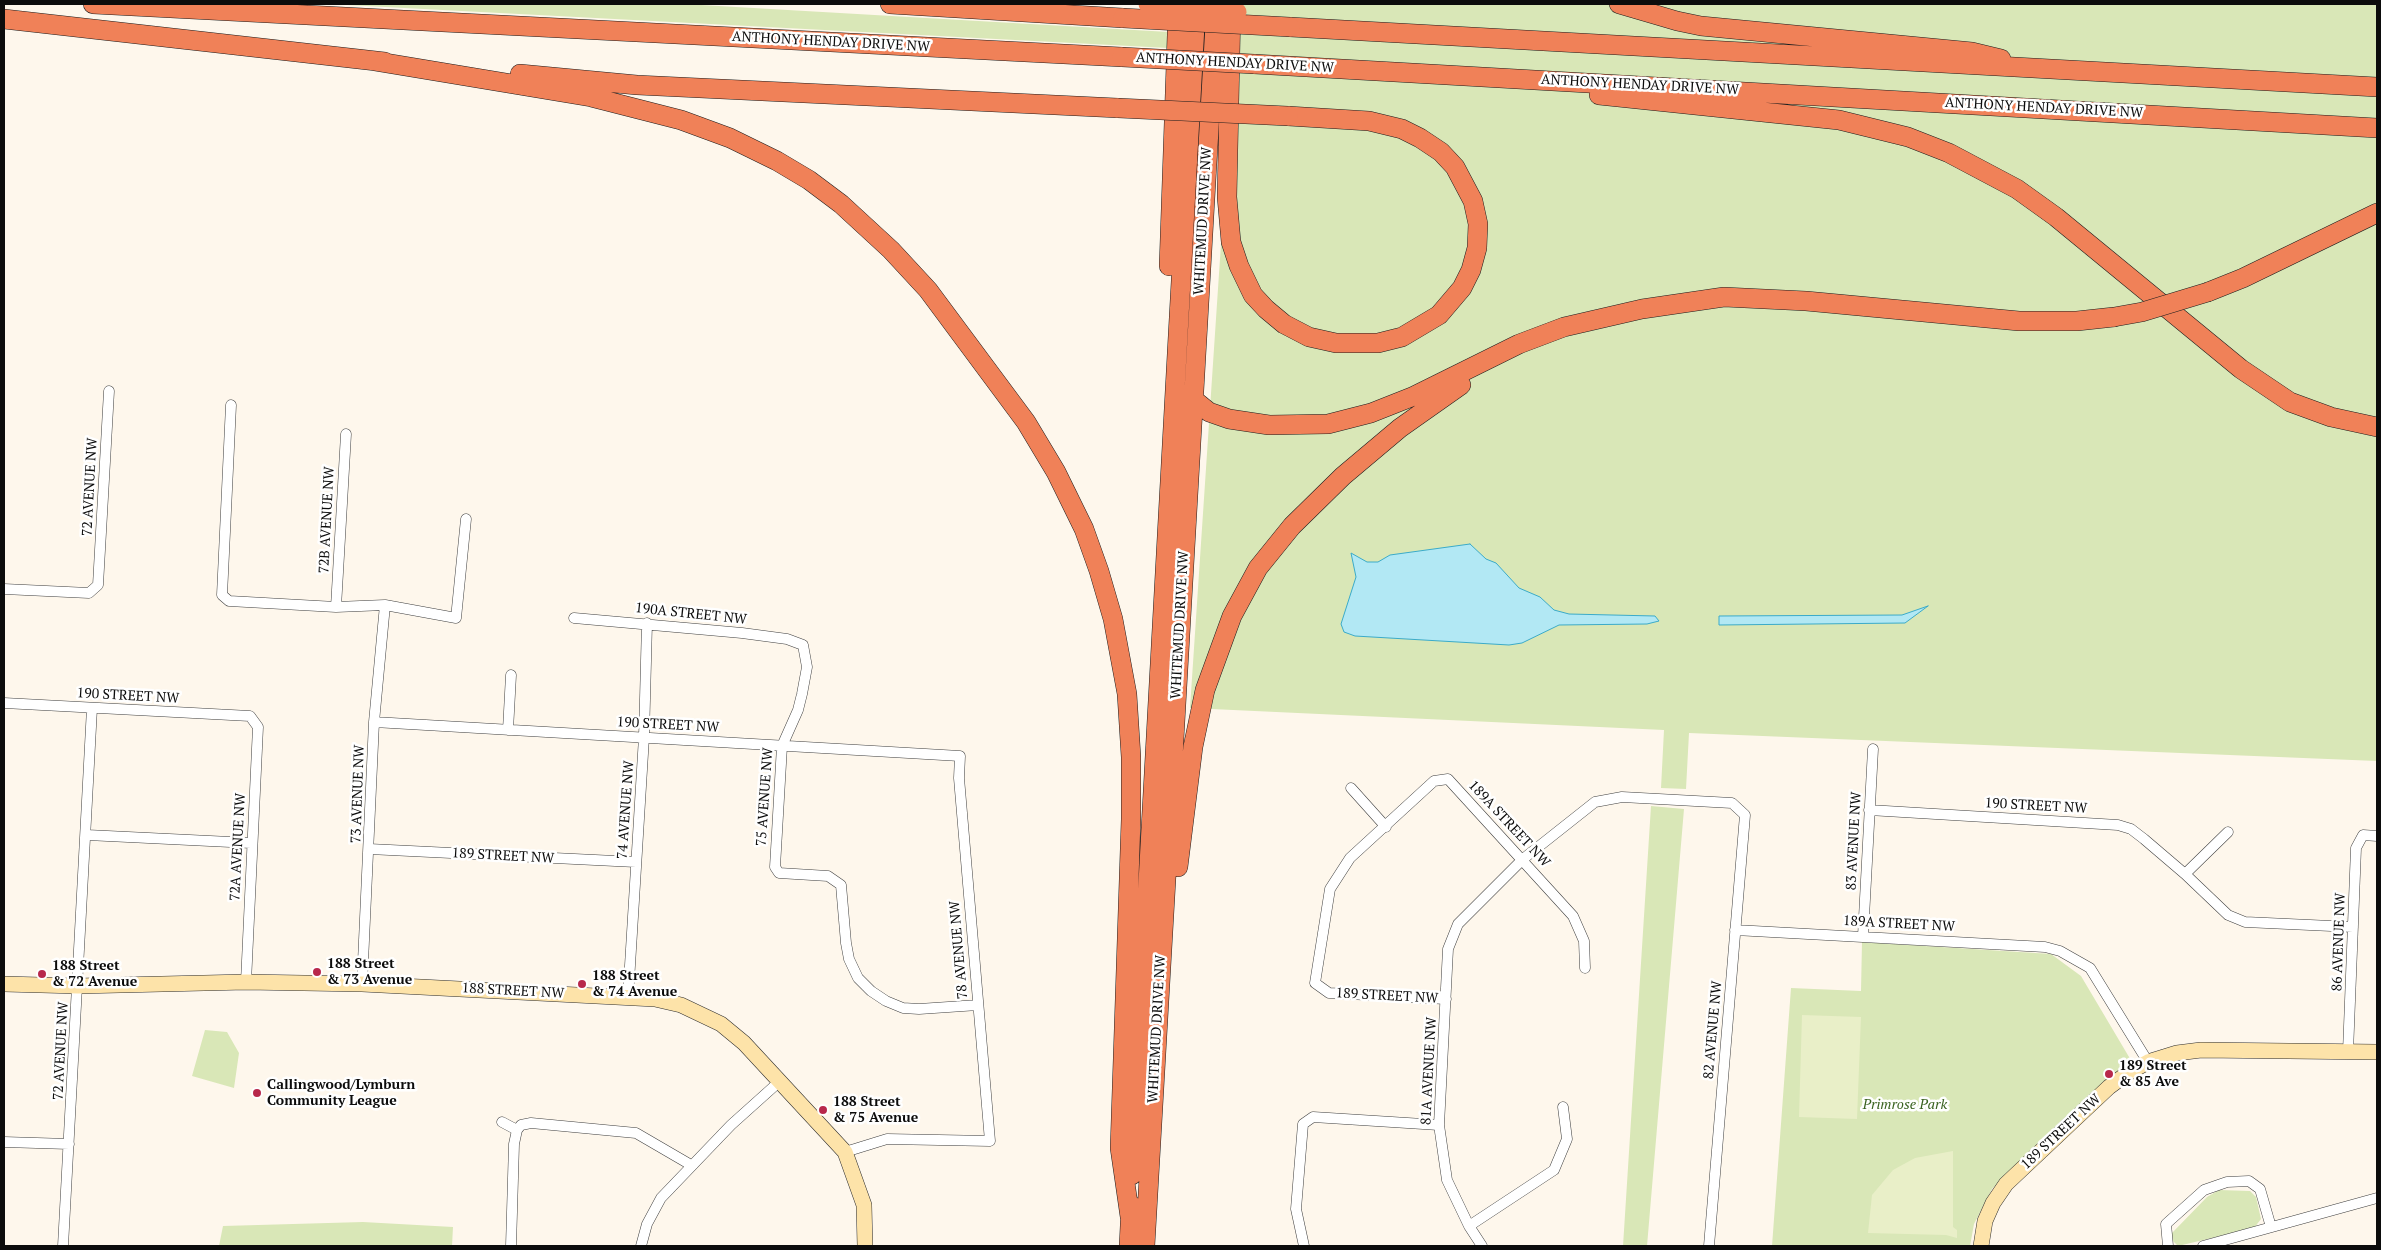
<!DOCTYPE html>
<style>
body{margin:0}
#map{position:relative;width:2381px;height:1250px;overflow:hidden;background:#fef7ec;font-family:"PT Serif",serif}
canvas{display:block}
.frame{position:absolute;inset:0;border:5px solid #0c0c0c;pointer-events:none}
</style>
<div id="map">
<canvas width="2381" height="1250"></canvas>
<div class="frame"></div>
</div>
<script>
const ctx = document.querySelector('canvas').getContext('2d');
ctx.lineJoin = 'round';
function paint(path, color) {
  ctx.fillStyle = color;
  ctx.fill(path, 'evenodd');
}
function toPath(rows) {
  const path = new Path2D();
  for (const r of rows) {
    path.moveTo(r[0], r[1]);
    for (let i = 2; i < r.length; i += 2) path.lineTo(r[i], r[i + 1]);
  }
  return path;
}
function stroke(path, color, width, dash) {
  ctx.strokeStyle = color;
  ctx.lineWidth = width;
  ctx.lineCap = dash ? 'butt' : 'round';
  ctx.setLineDash(dash || []);
  ctx.stroke(path);
}
function label(font, color, halo, rows, align = 'center') {
  ctx.font = font + ' "PT Serif",serif';
  ctx.lineWidth = 5;
  ctx.setLineDash([]);
  ctx.textBaseline = 'middle';
  ctx.strokeStyle = halo;
  ctx.fillStyle = color;
  for (const [text, x, y, turn = 0] of rows) {
    ctx.save();
    ctx.translate(x, y);
    ctx.rotate((+turn || 0) * Math.PI / 180);
    ctx.textAlign = isNaN(turn) ? turn : align;
    if (halo) ctx.strokeText(text, 0, 0);
    ctx.fillText(text, 0, 0);
    ctx.restore();
  }
}
paint(toPath([
 [328,4,684,4,1169,32,1168,48],
 [1237,4,2377,4,2377,761,1689,733,1686,789,1661,788,1664,730,1190,708],
 [1651,806,1684,809,1647,1246,1623,1246],
 [1862,942,2051,954,2081,976,2132,1062,2035,1146,1992,1189,1974,1224,1970,1246,1772,1246,1791,988,1861,991],
 [205,1030,227,1032,239,1053,234,1088,192,1076],
 [2219,1190,2250,1191,2256,1197,2261,1219,2254,1228,2178,1246,2171,1239,2172,1233,2207,1197],
 [363,1222,453,1227,452,1246,219,1246,223,1226]
]), '#d9e7b7');
paint(toPath([
 [1802,1015,1861,1017,1857,1119,1799,1117],
 [1953,1151,1953,1227,1957,1230,1957,1238,1946,1235,1868,1233,1872,1195,1893,1170,1915,1158]
]), '#e9efc8');
const water = toPath([
 [1470,544,1486,559,1496,563,1519,588,1540,597,1554,610,1569,614,1655,616,1659,621,1647,624,1559,625,1522,643,1509,645,1355,636,1344,632,1341,624,1356,577,1351,553,1367,562,1378,562,1390,555,1470,544],
 [1928,606,1905,623,1719,625,1719,616,1902,615,1928,606]
]);
paint(water, '#b2e8f4');
stroke(water, '#3babc9', 1);
const street = toPath([
 [231,405,222,595,229,601,336,607,385,605,456,618,466,519],
 [4,589,89,593,98,585,109,391],
 [336,607,346,434],
 [574,618,742,633,787,639,803,645,807,667,802,694,798,710,782,746,775,867,779,873,828,876,841,885,846,943,849,959,858,978,871,991,886,1001,903,1008,919,1009,978,1005],
 [4,703,250,716,258,727,246,982],
 [374,722,960,756,959,778,990,1141,887,1139,845,1152],
 [508,730,511,675],
 [1351,788,1386,827],
 [1869,810,2118,825,2131,829,2144,839,2185,874,2228,915,2245,922,2353,927],
 [87,835,251,843],
 [369,849,636,862],
 [2185,874,2228,832],
 [1735,930,2045,947,2060,951,2090,968,2148,1062],
 [1863,936,1873,749],
 [362,984,374,722,385,605],
 [628,998,644,737,647,623],
 [1446,999,1329,993,1315,983,1330,889,1350,858,1434,781,1448,779,1573,916,1584,941,1585,968],
 [2348,1052,2356,848,2363,835,2377,836],
 [502,1122,517,1130,514,1144,511,1246],
 [517,1130,521,1125,531,1123,636,1133,691,1165],
 [4,1142,69,1144],
 [1469,1226,1554,1170,1567,1139,1563,1107],
 [63,1246,92,708],
 [641,1246,647,1224,661,1198,731,1125,780,1081],
 [1304,1246,1296,1209,1303,1124,1313,1117,1439,1125],
 [1482,1246,1469,1226,1447,1180,1439,1125,1448,949,1458,924,1523,859,1595,802,1622,797,1732,803,1745,815,1709,1246],
 [2168,1246,2166,1224,2204,1190,2227,1182,2249,1181,2260,1189,2271,1227],
 [2203,1246,2377,1198]
]);
const secondary = toPath([
 [4,984,78,986,246,982,362,984,655,999,681,1005,721,1024,744,1043,845,1152,864,1205,865,1246],
 [1981,1246,1985,1221,1993,1203,2006,1184,2109,1087,2128,1073,2148,1062,2177,1053,2201,1050,2377,1052]
]);
const highway = toPath([
 [93,4,1122,57],
 [890,4,1123,18],
 [1619,4,1677,21,1701,26,1972,52,2001,59],
 [1231,9,1227,197,1231,242,1239,266,1253,295,1266,309,1284,324,1309,337,1336,343,1378,343,1402,337,1439,315,1462,288,1471,270,1477,248,1478,224,1473,201,1455,167,1441,152,1420,138,1402,129,1369,121,1288,116],
 [4,19,385,62],
 [1290,27,2377,87],
 [374,61,591,97,681,120,730,138,777,161,809,180,841,204,891,250,928,290,1026,422,1056,472,1084,529,1099,571,1113,619,1127,694,1131,757,1131,819,1120,1148,1130,1217],
 [1254,64,2377,128],
 [520,74,637,85,1118,108],
 [1599,95,1839,120,1908,137,1949,153,2017,189,2056,217,2241,369,2290,402,2331,417,2377,427],
 [1169,266,1178,6],
 [2208,292,2243,278,2377,213],
 [1187,394,1209,412,1229,419,1269,425,1328,424,1371,413,1414,396,1519,344,1564,327,1642,309,1724,297,1806,301,2019,321,2077,321,2114,317],
 [1178,867,1193,747,1205,690,1232,616,1258,568,1292,526,1343,476,1400,428,1461,385],
 [1132,1175,1196,7],
 [1129,1246,1131,1205],
 [1145,1246,1216,7]
]);
stroke(street, '#3f3f3f', 11);
stroke(secondary, '#2e2e2e', 16);
stroke(highway, '#1d1d1d', 20);
stroke(street, '#fff', 10);
stroke(secondary, '#fde3a9', 15);
stroke(highway, '#f08158', 19);
const highwayBridge = toPath([
 [1148,4,1237,12],
 [1123,18,1290,27],
 [1122,57,1254,64],
 [1118,108,1288,116],
 [2114,317,2142,312,2208,292]
]);
stroke(highwayBridge, '#1d1d1d', 20, []);
stroke(highwayBridge, '#f08158', 19);
for (const [x, y, r, color] of [
 [317,972,5,"#b8284b"],
 [42,974,5,"#b8284b"],
 [582,984,5,"#b8284b"],
 [2109,1074,5,"#b8284b"],
 [257,1093,5,"#b8284b"],
 [823,1110,5,"#b8284b"]
]) {
  const dot = new Path2D();
  dot.arc(x, y, r, 0, 2 * Math.PI);
  ctx.fillStyle = color;
  ctx.fill(dot);
  stroke(dot, '#fff', 2);
}
label('14px', '#0c0c0c', '#fff', [
 ["ANTHONY HENDAY DRIVE NW",831,42,3],
 ["ANTHONY HENDAY DRIVE NW",1235,63,3],
 ["ANTHONY HENDAY DRIVE NW",1640,85,3],
 ["ANTHONY HENDAY DRIVE NW",2044,108,3],
 ["WHITEMUD DRIVE NW",1203,221,-87],
 ["72 AVENUE NW",90,487,-87],
 ["72B AVENUE NW",327,520,-87],
 ["190A STREET NW",691,614,6],
 ["WHITEMUD DRIVE NW",1180,625,-87],
 ["190 STREET NW",128,696,3],
 ["190 STREET NW",668,725,3],
 ["73 AVENUE NW",358,794,-88],
 ["75 AVENUE NW",765,797,-86],
 ["190 STREET NW",2036,806,3],
 ["74 AVENUE NW",626,810,-86],
 ["189A STREET NW",1509,824,47],
 ["83 AVENUE NW",1854,841,-87],
 ["72A AVENUE NW",238,847,-87],
 ["189 STREET NW",503,856,3],
 ["189A STREET NW",1899,924,3],
 ["86 AVENUE NW",2339,942,-88],
 ["78 AVENUE NW",959,950,-95],
 ["188 STREET NW",513,991,3],
 ["189 STREET NW",1387,996,3],
 ["WHITEMUD DRIVE NW",1157,1029,-87],
 ["82 AVENUE NW",1713,1030,-85],
 ["72 AVENUE NW",61,1051,-87],
 ["81A AVENUE NW",1429,1071,-87],
 ["189 STREET NW",2061,1132,-43]
]);
label('bold 14px', '#0c0c0c', '#fff', [
 ["188 Street",327,964],
 ["& 73 Avenue",327,980],
 ["188 Street",52,966],
 ["& 72 Avenue",52,982],
 ["188 Street",592,976],
 ["& 74 Avenue",592,992],
 ["189 Street",2119,1066],
 ["& 85 Ave",2119,1082],
 ["Callingwood/Lymburn",267,1085],
 ["Community League",267,1101],
 ["188 Street",833,1102],
 ["& 75 Avenue",833,1118]
], 'left');
label('italic 14px', '#39621f', '#fff', [
 ["Primrose Park",1905,1105]
]);
</script>
